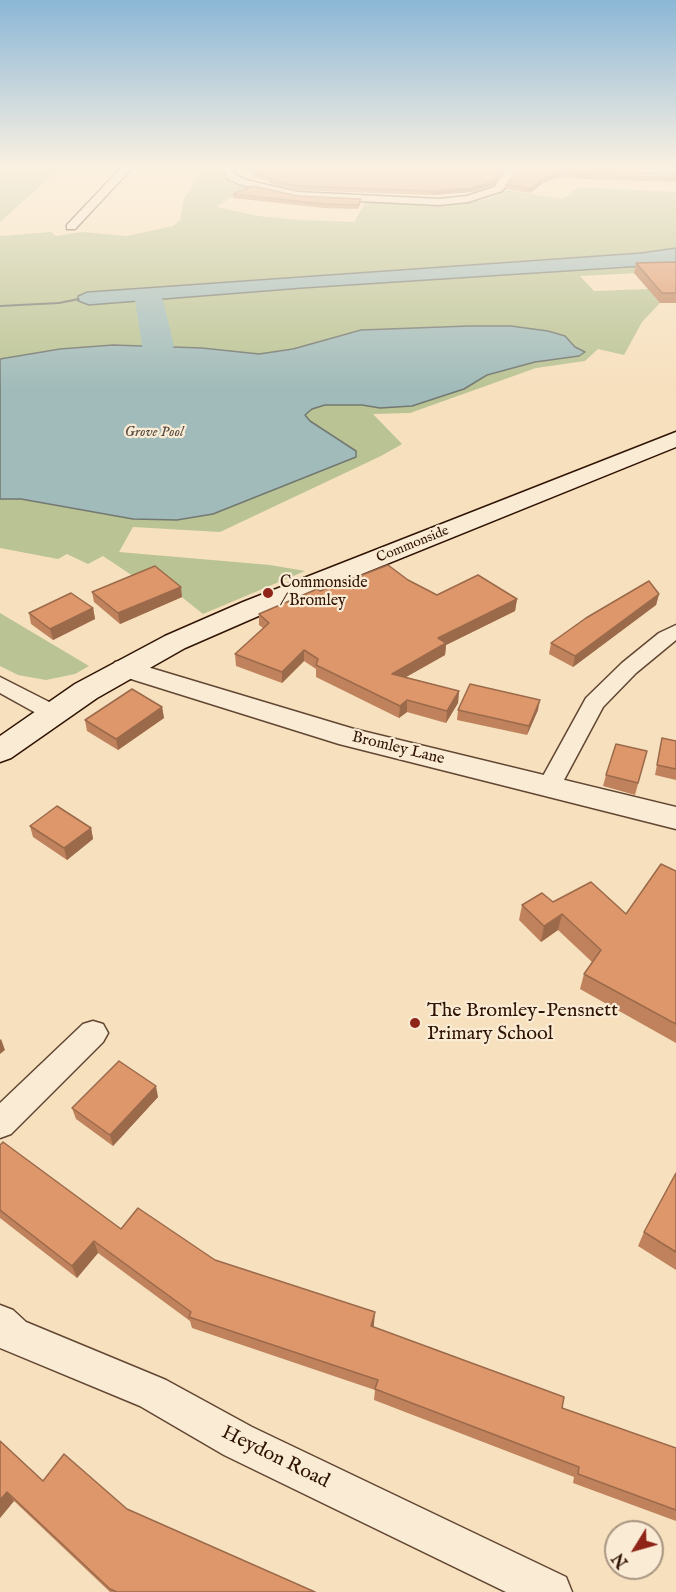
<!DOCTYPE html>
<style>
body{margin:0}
#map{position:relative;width:676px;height:1592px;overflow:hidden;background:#f7e0be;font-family:"IM FELL English",serif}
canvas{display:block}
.north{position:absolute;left:604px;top:1520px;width:60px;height:60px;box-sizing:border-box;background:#faebd5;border:2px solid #a99581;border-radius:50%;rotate:233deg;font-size:16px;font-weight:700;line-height:24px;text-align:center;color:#2f1303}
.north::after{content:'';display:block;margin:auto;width:21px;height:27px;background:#8f2418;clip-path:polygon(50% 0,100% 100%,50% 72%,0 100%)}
</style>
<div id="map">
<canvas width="676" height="1592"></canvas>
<div class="north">N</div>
</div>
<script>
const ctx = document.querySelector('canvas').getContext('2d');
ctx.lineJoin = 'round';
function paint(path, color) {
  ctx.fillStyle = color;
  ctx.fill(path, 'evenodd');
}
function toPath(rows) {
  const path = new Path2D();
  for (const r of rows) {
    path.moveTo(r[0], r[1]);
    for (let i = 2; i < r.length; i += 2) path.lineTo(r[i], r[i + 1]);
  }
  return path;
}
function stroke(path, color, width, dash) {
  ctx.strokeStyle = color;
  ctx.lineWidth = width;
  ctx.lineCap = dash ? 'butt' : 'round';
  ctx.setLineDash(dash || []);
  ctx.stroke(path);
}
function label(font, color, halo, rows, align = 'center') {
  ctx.font = font + ' "IM FELL English",serif';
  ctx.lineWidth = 4.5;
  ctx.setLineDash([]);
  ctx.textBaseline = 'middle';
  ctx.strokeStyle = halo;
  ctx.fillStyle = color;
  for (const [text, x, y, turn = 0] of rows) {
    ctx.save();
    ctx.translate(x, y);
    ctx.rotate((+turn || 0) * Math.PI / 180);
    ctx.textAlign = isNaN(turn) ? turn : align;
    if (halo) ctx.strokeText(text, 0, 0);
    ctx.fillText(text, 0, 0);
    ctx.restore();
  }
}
paint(toPath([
 [0,167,62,167,0,222],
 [204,167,220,167,223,175,229,181,252,189,236,194,217,207,258,216,300,220,354,222,366,201,432,206,457,205,490,198,507,190,563,199,579,187,676,192,676,271,580,276,594,291,648,289,660,303,642,322,624,355,598,349,585,361,536,368,410,413,373,414,402,444,381,456,220,532,133,527,119,552,270,565,305,571,203,614,148,570,133,576,103,556,88,564,67,554,58,559,0,548,0,236,51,232,56,236,82,232,127,236,173,226,180,220,184,199],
 [0,613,89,666,75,674,46,680,18,675,0,666]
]), '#b9c394');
const water = toPath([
 [676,248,676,264,304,288,89,305,78,301,78,296,87,292,641,253,676,248],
 [469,326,511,326,548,331,565,336,575,347,585,352,579,356,535,362,487,375,464,389,412,406,380,408,362,405,325,405,312,409,305,415,310,421,356,451,356,457,213,514,177,520,133,519,21,499,0,499,0,359,60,349,113,345,202,348,259,354,293,349,361,330,469,326]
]);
paint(water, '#a0bbba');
stroke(water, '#737871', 1.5);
paint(toPath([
 [78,298,80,299,80,300,59,304,0,307,0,305,59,302,78,298]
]), '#737871');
paint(toPath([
 [149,291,159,294,163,300,174,346,169,353,158,355,147,353,142,346,135,300,139,294,149,291]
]), '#a0bbba');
const minor = toPath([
 [122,167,133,167,75,229,67,229,67,225,122,167],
 [223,167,233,167,236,175,246,180,298,192,439,199,467,196,494,187,508,167,676,170,676,176,518,170,502,191,468,202,439,205,298,198,239,184,228,179,223,167],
 [676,625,676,640,636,673,603,707,557,793,549,795,541,793,537,787,586,698,622,663,659,633,676,625],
 [0,677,61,708,64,713,61,718,53,720,45,718,0,693,0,677],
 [93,1021,103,1024,108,1033,103,1042,11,1134,0,1138,0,1103,83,1024,93,1021],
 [0,1305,13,1310,26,1322,166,1380,252,1427,566,1577,572,1592,506,1592,224,1455,140,1406,0,1348,0,1305]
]);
const tertiary = toPath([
 [124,660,354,729,676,807,676,829,339,744,115,674,111,668,115,662,124,660]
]);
const secondary = toPath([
 [676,432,676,447,263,614,185,648,97,698,11,758,0,762,0,736,75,684,165,636,243,602,676,432]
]);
stroke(minor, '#614632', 3);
stroke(tertiary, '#614632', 3);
stroke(secondary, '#2f1303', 3);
paint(minor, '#faebd5');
paint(tertiary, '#faebd5');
paint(secondary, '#faebd5');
paint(toPath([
 [250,167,506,167,493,185,471,192,432,195,298,190,269,183,269,181,254,177],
 [519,168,676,174,676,182,557,178,544,182,530,193,506,189,506,185],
 [233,194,361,199,361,203,358,209,324,208,233,198],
 [676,262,676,303,660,303,634,273,636,263],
 [408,580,437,595,517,599,515,611,446,645,445,655,406,677,459,691,458,703,446,723,407,712,399,718,316,677,316,669,304,661,282,683,236,666,235,654,263,628,259,625,259,614,320,591],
 [92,592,182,597,120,624,94,602],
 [659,594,656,605,573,667,549,654,551,643],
 [93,608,95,619,53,640,31,624,29,613],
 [162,707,164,718,118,750,87,731,85,720],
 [458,710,538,710,527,735,457,720],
 [662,738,676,741,676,780,655,775],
 [647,751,635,795,603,786,606,775],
 [30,826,91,828,93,839,67,860,33,837],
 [676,871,676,1043,580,989,584,974,592,962,558,930,541,942,519,920,522,905,553,902,626,914],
 [158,1097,113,1146,76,1119,72,1108],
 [0,1145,121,1229,215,1260,374,1324,374,1327,562,1408,676,1448,676,1521,573,1483,574,1477,374,1400,375,1390,192,1328,190,1321,98,1253,77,1278,0,1218],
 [676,1173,676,1270,638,1246,644,1232],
 [0,1441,43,1481,127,1509,315,1592,110,1592,14,1501,0,1518]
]), '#bf825c');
paint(toPath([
 [504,167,506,167,493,185,471,192,432,195,432,191],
 [558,174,557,178,544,182,530,193,531,189,544,178],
 [181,587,182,597,120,624,118,613],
 [659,594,656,605,573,667,575,656],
 [517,599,515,611,446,645,445,655,392,685,392,674,438,638],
 [93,608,95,619,53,640,50,629],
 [304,650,304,661,282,683,282,672],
 [459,691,458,703,446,723,447,711],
 [407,700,407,712,399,718,400,706],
 [540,700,538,710,527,735,529,726],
 [162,707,164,718,118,750,116,739],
 [91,828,93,839,67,860,64,848],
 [562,914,558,930,541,942,544,926],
 [1,1039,5,1050,0,1054,0,1040],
 [156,1086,158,1097,113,1146,110,1135],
 [94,1241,98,1253,77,1278,72,1266],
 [375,1312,374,1324,371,1338,371,1326],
 [7,1492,14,1501,0,1518,0,1500]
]), '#9b6a4b');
const building = toPath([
 [251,167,504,167,493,181,472,188,432,191,298,186,269,179,272,178,253,173,251,167],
 [519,168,676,174,676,178,558,174,544,178,531,189,506,185,519,168],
 [253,186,298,196,361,199,358,205,324,204,233,194,253,186],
 [676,262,676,293,662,293,636,263,676,262],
 [388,565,408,580,437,595,478,575,517,599,438,638,446,643,392,674,459,691,447,711,407,700,400,706,316,665,318,659,304,650,282,672,235,654,269,623,259,614,317,589,320,591,388,565],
 [155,566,181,587,118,613,92,592,155,566],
 [649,581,659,594,575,656,551,643,586,618,649,581],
 [71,593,93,608,50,629,29,613,71,593],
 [470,684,540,700,529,726,458,710,470,684],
 [132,689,162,707,116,739,85,720,132,689],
 [662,738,676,741,676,769,657,765,662,738],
 [616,744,647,751,638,783,606,775,616,744],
 [57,806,91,828,64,848,30,826,57,806],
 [661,864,676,871,676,1024,584,974,601,950,562,914,544,926,522,905,542,893,553,902,591,882,626,914,661,864],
 [119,1061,156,1086,110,1135,72,1108,119,1061],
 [3,1142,121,1229,138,1208,215,1260,375,1312,371,1326,564,1397,562,1408,676,1448,676,1510,578,1474,579,1467,375,1389,378,1380,189,1317,191,1312,94,1241,72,1266,0,1210,0,1145,3,1142],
 [676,1173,676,1252,644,1232,676,1173],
 [0,1441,43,1481,64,1454,127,1509,315,1592,117,1592,110,1589,7,1492,0,1500,0,1441]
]);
paint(building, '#de976b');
stroke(building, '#9b6a4b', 1.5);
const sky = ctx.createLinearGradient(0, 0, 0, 390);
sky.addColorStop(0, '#8bb7d6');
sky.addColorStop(0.43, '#fbf1e2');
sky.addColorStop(1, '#fbf1e200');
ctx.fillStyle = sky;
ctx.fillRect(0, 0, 676, 390);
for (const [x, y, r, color] of [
 [268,593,6,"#8f2418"],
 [415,1023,6,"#8f2418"]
]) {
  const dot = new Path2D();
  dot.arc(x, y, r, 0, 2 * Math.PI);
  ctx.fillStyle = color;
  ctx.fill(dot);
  stroke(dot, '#faebd5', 2);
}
label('14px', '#2f1303', '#faebd5', [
 ["Commonside",413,545,-22]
]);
label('italic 15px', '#574e43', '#faebd5', [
 ["Grove Pool",154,433]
]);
label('16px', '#2f1303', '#faebd5', [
 ["Commonside",280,584],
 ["/ Bromley",280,602]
], 'left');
label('16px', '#2f1303', '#faebd5', [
 ["Bromley Lane",398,749,14]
]);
label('20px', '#2f1303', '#faebd5', [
 ["The Bromley-Pensnett",427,1012],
 ["Primary School",427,1035]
], 'left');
label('20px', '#2f1303', '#faebd5', [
 ["Heydon Road",275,1458,26]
]);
</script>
